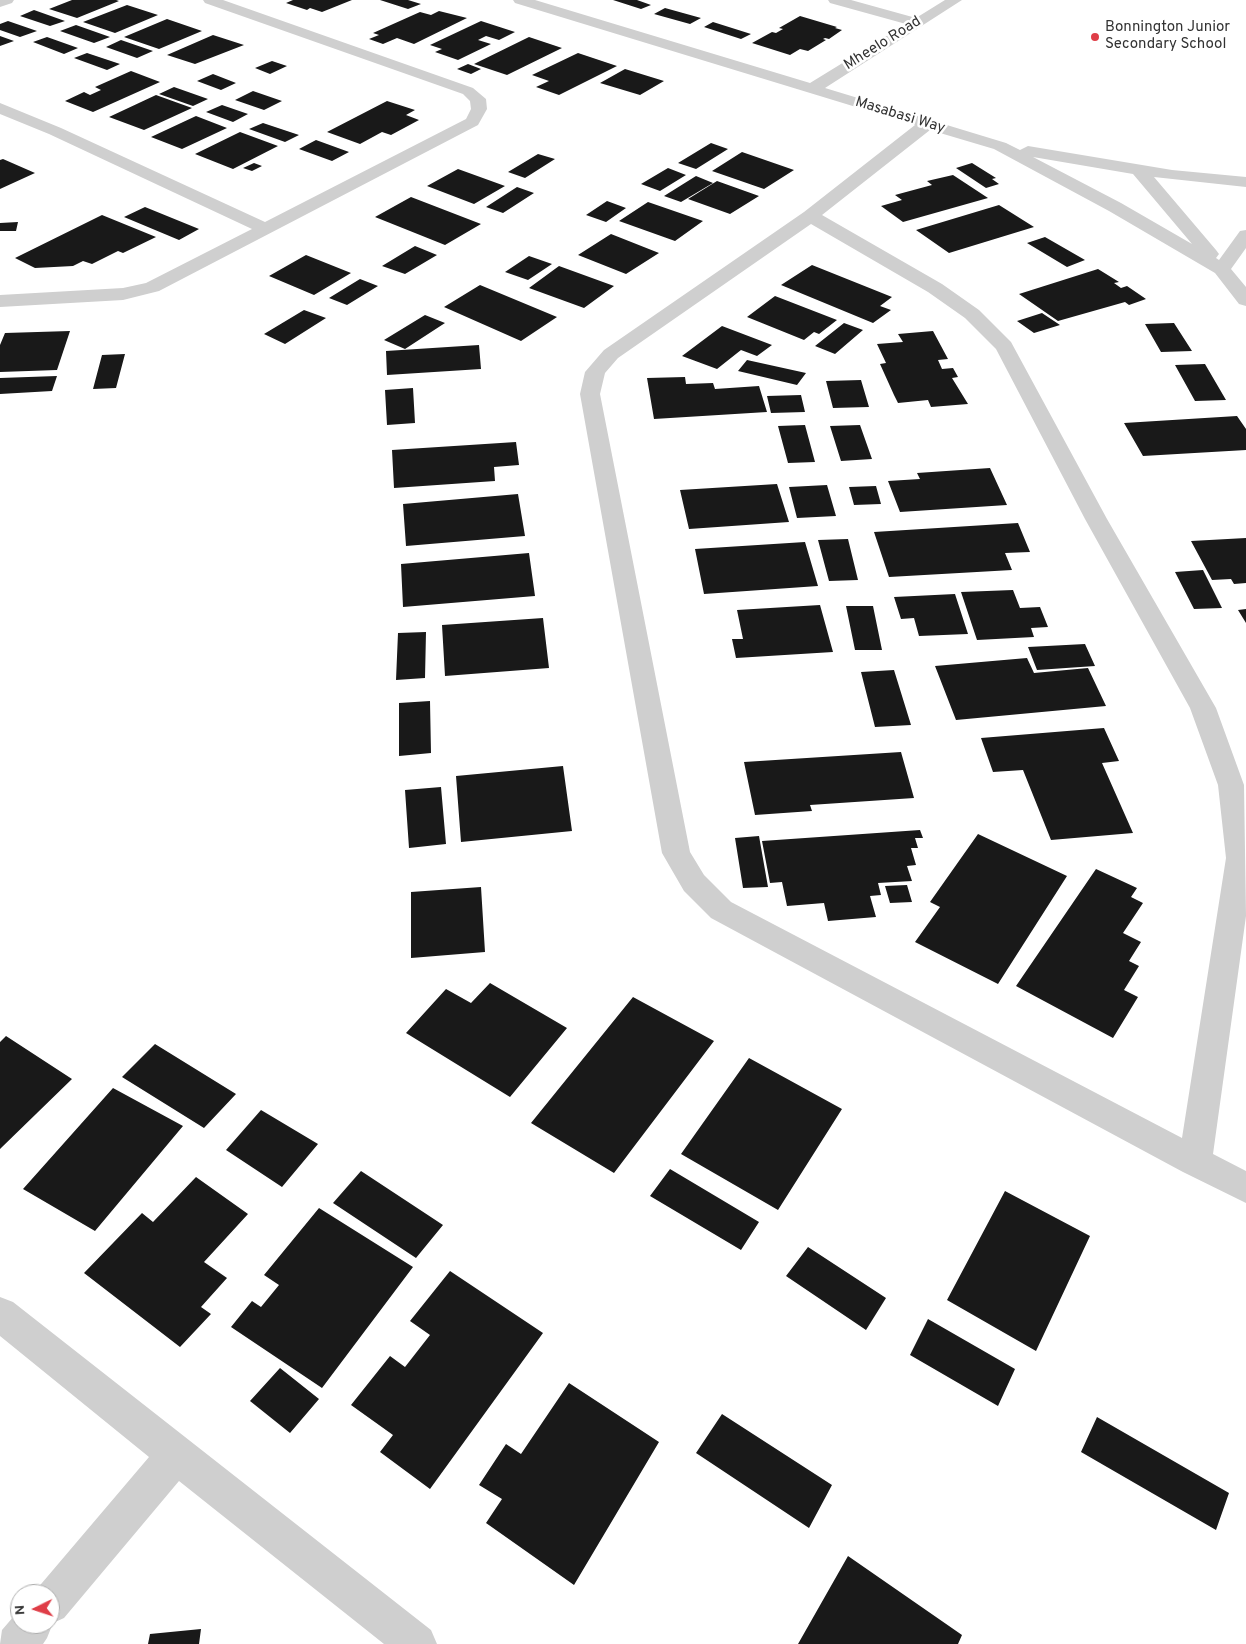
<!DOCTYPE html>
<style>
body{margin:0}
#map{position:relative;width:1246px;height:1644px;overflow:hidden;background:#fff;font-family:Overpass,sans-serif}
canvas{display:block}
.north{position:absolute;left:10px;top:1584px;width:50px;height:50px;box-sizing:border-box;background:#fff;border:1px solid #adadad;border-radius:50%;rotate:266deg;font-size:14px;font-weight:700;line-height:20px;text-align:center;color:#323232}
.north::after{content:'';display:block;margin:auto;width:18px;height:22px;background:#df3d47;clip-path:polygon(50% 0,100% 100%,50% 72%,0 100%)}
</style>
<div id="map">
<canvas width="1246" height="1644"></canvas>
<div class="north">N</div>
</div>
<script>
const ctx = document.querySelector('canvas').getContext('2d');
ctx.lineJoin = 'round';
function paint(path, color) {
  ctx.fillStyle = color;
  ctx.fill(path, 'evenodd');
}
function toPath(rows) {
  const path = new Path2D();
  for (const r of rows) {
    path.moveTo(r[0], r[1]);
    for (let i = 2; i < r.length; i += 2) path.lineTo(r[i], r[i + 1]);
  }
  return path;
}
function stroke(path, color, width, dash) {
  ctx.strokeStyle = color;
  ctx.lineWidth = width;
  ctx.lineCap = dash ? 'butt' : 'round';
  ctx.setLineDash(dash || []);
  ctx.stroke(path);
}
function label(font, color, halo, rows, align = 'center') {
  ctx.font = font + ' Overpass,sans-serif';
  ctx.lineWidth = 5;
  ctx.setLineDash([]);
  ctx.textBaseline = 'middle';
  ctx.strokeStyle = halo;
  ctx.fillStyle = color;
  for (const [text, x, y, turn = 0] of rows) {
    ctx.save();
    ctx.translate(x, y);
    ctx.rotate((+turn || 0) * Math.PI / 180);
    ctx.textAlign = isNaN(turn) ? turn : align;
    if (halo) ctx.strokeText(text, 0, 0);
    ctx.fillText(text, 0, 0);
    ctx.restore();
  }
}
paint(toPath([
 [72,0,116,0,119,1,77,18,49,9],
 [293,0,352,0,322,12,310,8,307,10,286,3],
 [380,0,408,0,421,4,408,9],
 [613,0,637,0,651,5,641,9],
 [127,5,158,15,115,33,83,22],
 [665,8,701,18,690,24,654,14],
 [34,10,65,21,50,26,20,16],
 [439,11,467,18,414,44,397,38,383,44,369,39,379,35,373,33,420,12,431,15],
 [800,16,837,27,835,28,842,30,829,39,825,38,823,39,826,40,808,51,800,49,790,55,752,43,772,32,776,33,783,29,779,28],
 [167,19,202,31,159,49,124,37],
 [8,21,37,31,20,37,0,30,0,24],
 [481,21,515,32,499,40,486,36,478,40,491,44,458,60,435,52,442,49,430,45],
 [713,22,751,34,741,39,704,27],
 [76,25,110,37,94,43,60,31],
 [213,35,244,45,195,64,167,55],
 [0,36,14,41,0,46],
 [47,37,78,48,64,54,33,42],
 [529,37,562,48,507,75,474,64],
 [121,40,153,51,137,58,106,47],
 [87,53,120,64,107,70,74,58],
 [578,53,617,66,559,95,536,87,549,81,532,75],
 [272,61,287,66,270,74,255,68],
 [468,64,481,69,471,74,457,69],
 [625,69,664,81,640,95,600,83],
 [131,71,160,82,93,112,65,101,84,92,90,95,101,90,95,87],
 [213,74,236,83,221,90,197,81],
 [174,87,208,99,193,106,159,94],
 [253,91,282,101,264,110,235,100],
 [156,95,192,108,144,130,109,117],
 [387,101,415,110,406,115,419,120,391,135,382,132,360,144,327,132],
 [222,105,248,114,233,122,206,112],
 [196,116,227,128,182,149,151,137],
 [263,123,299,135,285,142,249,129],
 [240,132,278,146,233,169,195,154],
 [316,140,349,152,332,161,299,149],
 [711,143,728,149,696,169,678,163],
 [742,152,794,170,764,189,712,171],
 [538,154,555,159,525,178,508,172],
 [3,159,35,173,0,189,0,160],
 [254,163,262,166,252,171,243,168],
 [972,163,996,178,992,179,999,184,986,188,956,168],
 [668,168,686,175,660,191,641,184],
 [458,169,505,186,474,204,427,186],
 [953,175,988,198,903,222,881,206,902,200,895,195,932,185,927,181],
 [696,176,713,183,681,202,664,196],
 [717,181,759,196,730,214,688,199],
 [517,187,534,193,503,213,486,207],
 [411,197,481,224,445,245,375,217],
 [607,201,626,208,606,222,586,215],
 [648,202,703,221,675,241,619,221],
 [999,205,1034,227,949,253,916,230],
 [145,207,199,229,179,240,124,217],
 [102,215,156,237,123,253,118,251,92,264,83,261,73,266,35,268,15,258],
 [18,222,16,231,0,231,0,223],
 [611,234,659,253,626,274,578,255],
 [1045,237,1085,260,1067,267,1027,243],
 [415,246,437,255,405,274,382,266],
 [306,255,351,273,314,295,269,276],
 [529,256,552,264,528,280,505,272],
 [812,265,892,297,880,306,891,310,873,323,781,285],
 [559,266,614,286,584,308,529,288],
 [1098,269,1119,282,1114,283,1121,288,1127,286,1146,299,1129,305,1125,302,1058,321,1019,294],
 [360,279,378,286,347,305,329,298],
 [480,285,557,317,521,341,444,307],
 [775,296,837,320,819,334,814,332,804,340,747,317],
 [304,310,326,318,285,344,264,334],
 [1042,313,1060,325,1034,333,1017,321],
 [425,315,445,323,405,349,384,340],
 [844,323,863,330,835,354,815,346],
 [1174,323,1192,351,1161,352,1145,324],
 [722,326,772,345,757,356,741,350,717,369,682,356],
 [70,331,57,370,0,372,0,345,5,333],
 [933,331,948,359,938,360,942,369,953,368,958,377,952,378,968,404,931,407,928,400,898,403,894,395,880,364,886,363,877,344,903,342,898,334],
 [479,345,481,369,387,375,386,351],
 [125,354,116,388,93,389,102,355],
 [747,360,806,373,797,385,738,371],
 [1205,364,1226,400,1195,401,1175,365],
 [57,376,52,391,0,394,0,378],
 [685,377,686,384,713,383,715,389,759,386,767,412,654,419,647,378],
 [861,380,869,407,833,408,826,381],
 [413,388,415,423,387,425,385,390],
 [801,395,805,412,771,413,767,396],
 [1237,416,1246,429,1246,450,1143,456,1124,423],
 [805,425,815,462,788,463,778,426],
 [860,425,872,459,841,461,830,426],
 [516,442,519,465,494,467,495,481,394,488,392,450],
 [990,468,1007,505,900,512,888,481,920,479,917,473],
 [777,484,789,522,689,529,680,490],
 [827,485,836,516,797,518,789,487],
 [876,486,881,504,854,505,849,487],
 [518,494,525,536,406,546,403,504],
 [1018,523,1030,552,1005,553,1012,570,889,577,874,532],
 [1246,538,1246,583,1234,584,1231,579,1212,580,1191,541],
 [848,539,858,580,829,581,818,540],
 [805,542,818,586,704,594,695,549],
 [529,553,535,596,403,607,401,564],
 [1203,570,1222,608,1194,609,1175,572],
 [1013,590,1020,608,1040,607,1048,627,1031,628,1034,637,977,640,961,592],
 [955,594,968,634,919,636,914,618,901,619,894,597],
 [820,605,833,652,736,658,732,639,743,639,737,610],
 [846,606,873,606,882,650,855,650],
 [1246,609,1246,623,1238,610],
 [543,618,549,668,445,676,442,625],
 [426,632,425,678,396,680,398,633],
 [1085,644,1095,666,1037,670,1028,647],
 [1027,658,1034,673,1088,668,1106,706,956,720,935,666],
 [894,670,911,725,875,727,861,672],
 [430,701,431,753,399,756,399,703],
 [1104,728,1119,761,1102,763,1133,833,1051,840,1023,770,993,772,981,738],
 [901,752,914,798,810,805,812,811,755,815,744,762],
 [563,766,572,831,461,842,456,776],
 [441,787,446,844,409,848,405,790],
 [920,830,923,838,915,838,918,848,911,848,916,865,907,866,912,881,878,883,881,895,870,896,876,917,828,921,824,903,787,906,782,882,770,883,762,841],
 [978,834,1067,876,998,984,915,942,940,907,930,902],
 [759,836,768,887,743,888,735,838],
 [1096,869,1137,888,1131,897,1143,903,1123,933,1141,942,1129,961,1139,966,1124,990,1138,997,1113,1038,1016,986],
 [907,885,912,902,890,903,885,886],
 [481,887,485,952,411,958,411,892],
 [490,983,567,1028,510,1097,406,1033,446,989,471,1003],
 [633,997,714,1041,614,1173,531,1123],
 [6,1036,72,1079,0,1149,0,1042],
 [155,1044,236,1094,204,1128,122,1077],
 [749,1058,842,1109,778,1210,681,1154],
 [113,1088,183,1126,95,1231,23,1189],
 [261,1110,318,1144,282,1187,226,1150],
 [670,1169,759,1222,741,1250,650,1196],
 [361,1171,443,1225,416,1258,333,1203],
 [196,1177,248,1214,204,1262,227,1278,201,1307,211,1314,180,1347,84,1273,142,1213,153,1222],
 [1005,1191,1090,1236,1036,1351,947,1300],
 [319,1208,413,1267,322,1388,231,1327,252,1301,261,1307,279,1285,264,1275],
 [808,1247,886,1298,866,1330,786,1276],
 [450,1271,543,1333,430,1489,380,1452,393,1435,351,1405,390,1356,405,1367,430,1335,410,1321],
 [928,1319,1015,1369,998,1406,910,1355],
 [280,1368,319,1399,290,1433,250,1401],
 [569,1383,659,1442,574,1585,486,1523,502,1499,479,1485,506,1444,521,1454],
 [722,1414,832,1485,809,1528,696,1453],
 [1097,1417,1229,1493,1216,1530,1081,1452],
 [848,1556,962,1635,958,1644,798,1644],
 [201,1629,199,1644,148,1644,150,1634]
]), '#191919');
paint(toPath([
 [0,0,14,0,12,3,0,7,0,0],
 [203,0,223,0,473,88,486,99,487,109,478,125,159,291,123,300,0,307,0,295,123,288,146,283,252,229,49,134,0,114,0,103,61,128,265,222,466,119,471,109,470,101,463,94,205,3,203,0],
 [513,0,535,0,810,83,906,24,830,3,828,0,851,0,916,18,945,0,962,0,825,88,1006,143,1020,150,1028,146,1172,170,1246,177,1246,187,1154,177,1216,250,1219,254,1216,258,1219,260,1240,231,1246,230,1246,248,1231,269,1246,287,1246,306,1239,304,1215,273,1109,211,994,149,930,130,822,215,942,284,979,310,1011,342,1107,519,1216,708,1244,785,1246,916,1213,1154,1246,1171,1246,1203,1183,1172,711,918,684,891,662,853,580,394,585,372,604,350,804,212,915,125,515,3,513,0],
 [1033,157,1133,174,1192,244,1121,203,1033,157],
 [811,224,928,292,965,318,996,349,1085,519,1190,708,1218,785,1226,858,1182,1138,731,902,704,875,690,852,600,394,605,373,618,358,811,224],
 [0,1297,13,1302,431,1630,437,1644,384,1644,179,1481,64,1618,53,1623,47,1638,43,1644,0,1644,2,1630,20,1609,20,1624,50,1624,50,1594,34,1594,36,1590,149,1457,0,1336,0,1297]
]), '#cfcfcf');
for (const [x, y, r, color] of [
 [1095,37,5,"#df3d47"]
]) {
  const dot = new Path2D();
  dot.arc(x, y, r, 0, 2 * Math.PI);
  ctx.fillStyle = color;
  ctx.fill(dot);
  stroke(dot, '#fff', 2);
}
label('15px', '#323232', '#fff', [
 ["Bonnington Junior",1105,28],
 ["Secondary School",1105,45]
], 'left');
label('15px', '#323232', '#fff', [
 ["Mheelo Road",883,44,-32],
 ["Masabasi Way",900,116,17]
]);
</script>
